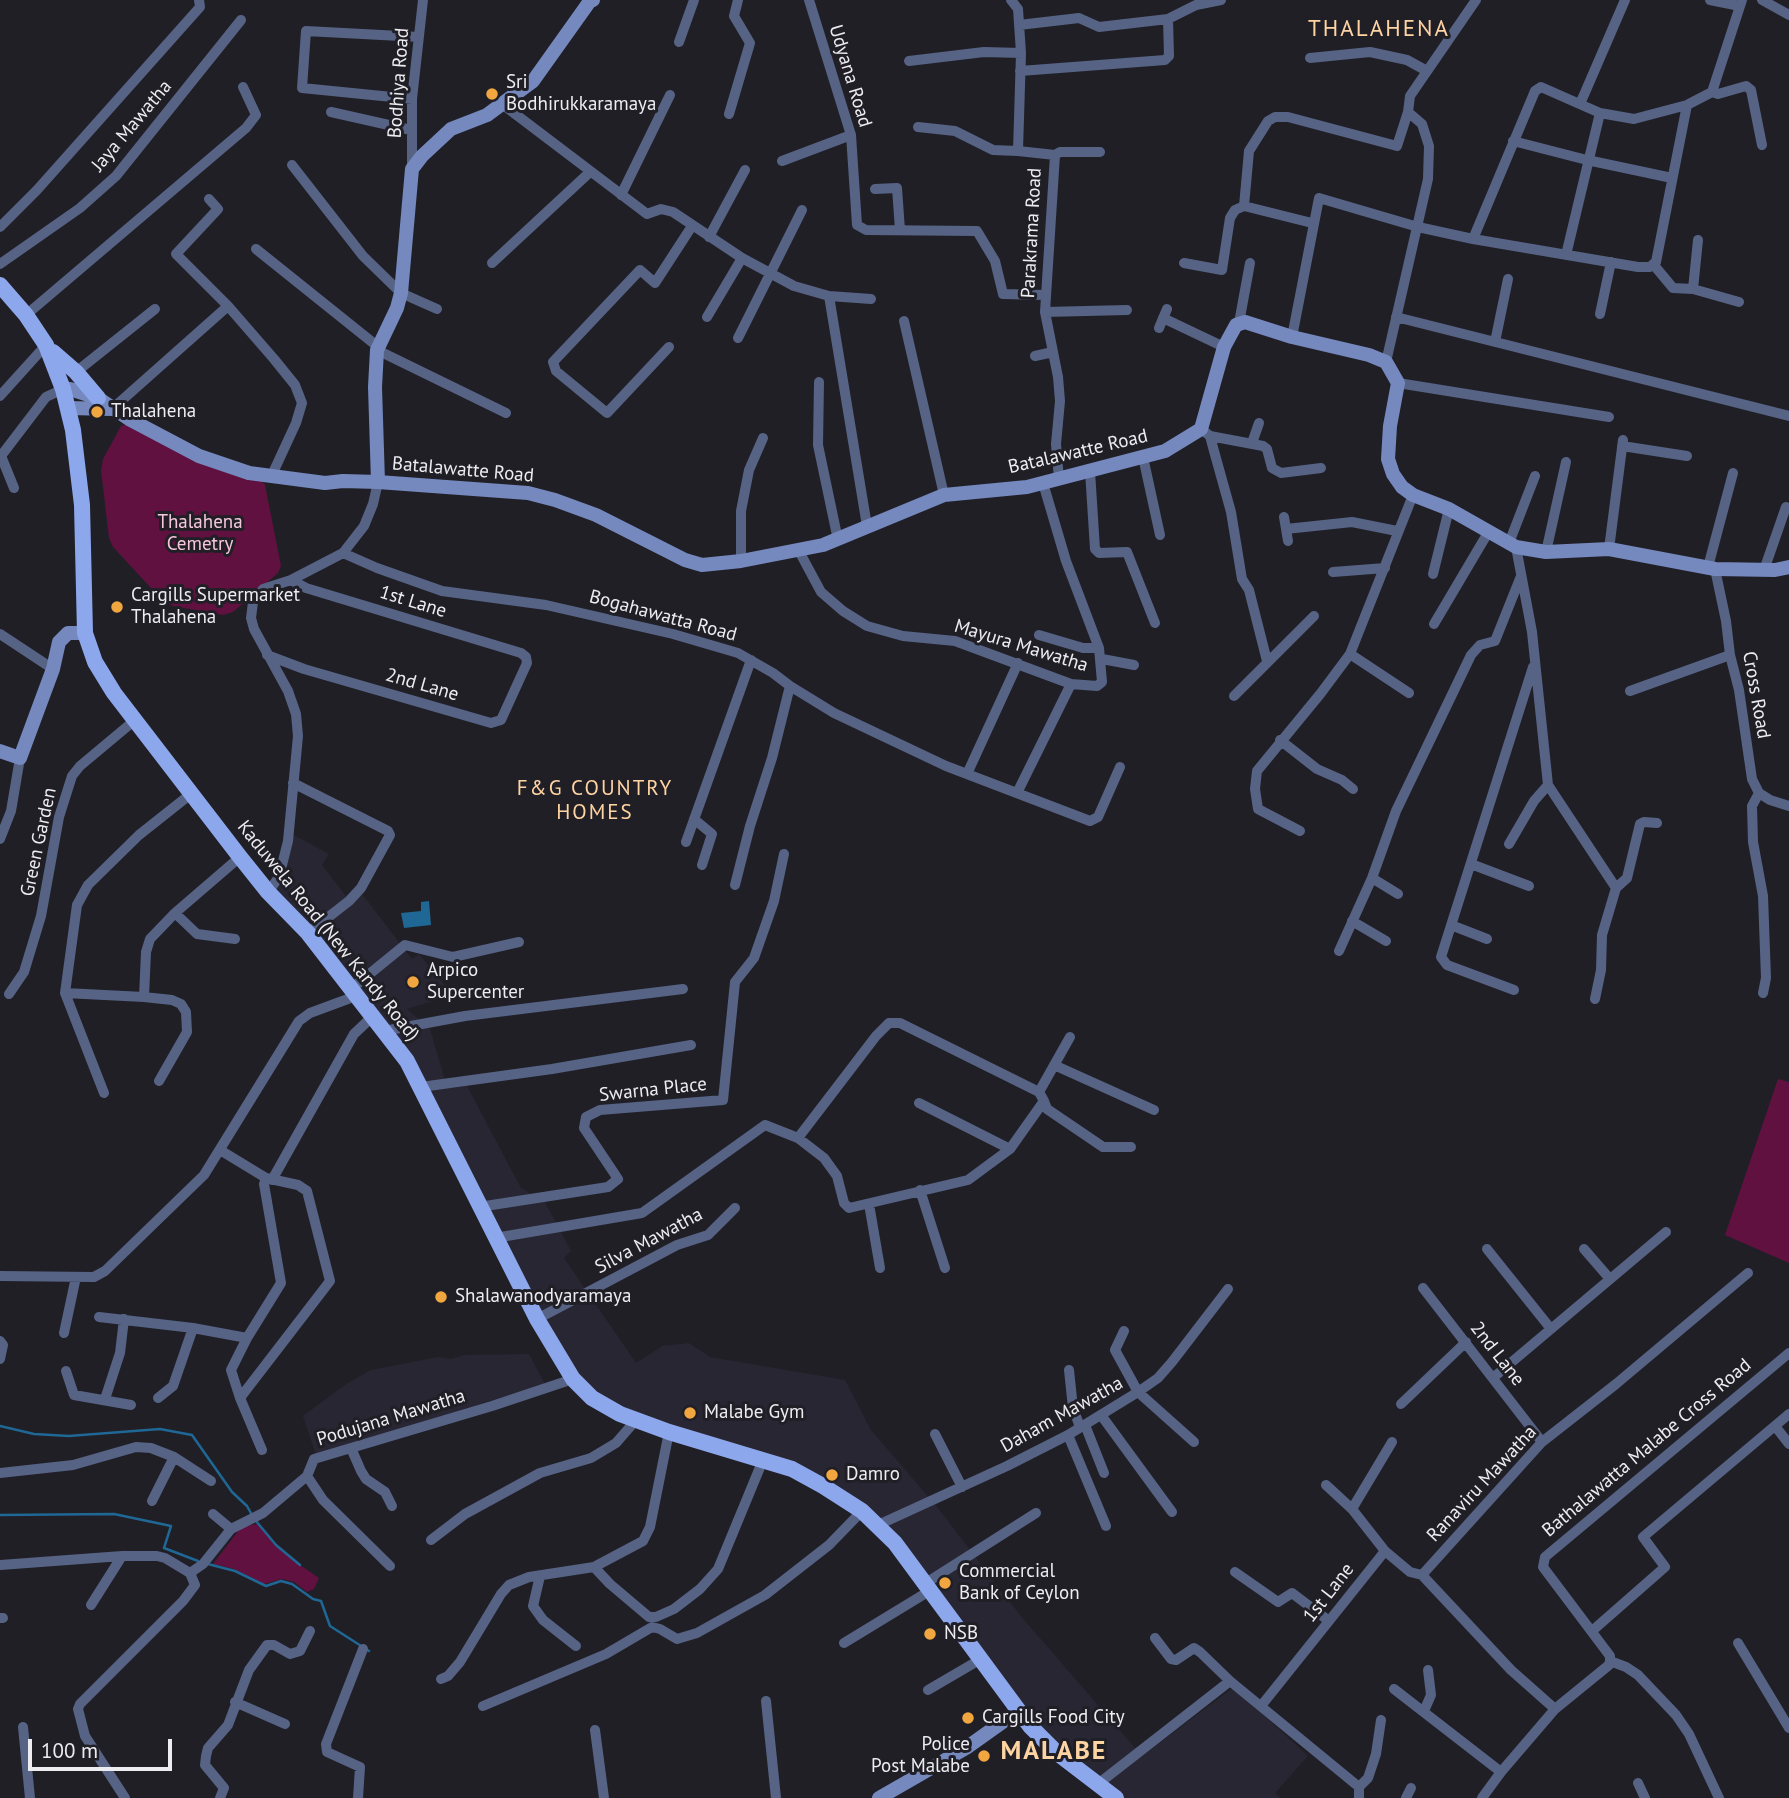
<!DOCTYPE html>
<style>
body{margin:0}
#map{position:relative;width:1789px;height:1798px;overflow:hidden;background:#201f26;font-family:"PT Sans",sans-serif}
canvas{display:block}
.scale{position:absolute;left:28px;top:1739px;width:144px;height:32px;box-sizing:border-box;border:4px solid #edecf1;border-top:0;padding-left:9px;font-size:21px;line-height:24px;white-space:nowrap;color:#edecf1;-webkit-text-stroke:5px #201f26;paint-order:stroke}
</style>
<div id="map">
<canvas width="1789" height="1798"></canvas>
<div class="scale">100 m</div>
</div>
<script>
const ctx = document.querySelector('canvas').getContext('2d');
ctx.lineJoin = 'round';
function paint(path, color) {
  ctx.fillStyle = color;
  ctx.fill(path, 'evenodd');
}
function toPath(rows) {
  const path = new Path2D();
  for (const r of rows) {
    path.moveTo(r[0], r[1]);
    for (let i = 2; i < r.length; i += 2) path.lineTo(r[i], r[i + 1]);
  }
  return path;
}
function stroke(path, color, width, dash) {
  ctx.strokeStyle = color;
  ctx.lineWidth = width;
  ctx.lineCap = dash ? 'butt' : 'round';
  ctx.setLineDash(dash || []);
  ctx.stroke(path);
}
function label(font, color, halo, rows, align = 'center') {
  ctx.font = font + ' "PT Sans",sans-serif';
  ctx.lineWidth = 6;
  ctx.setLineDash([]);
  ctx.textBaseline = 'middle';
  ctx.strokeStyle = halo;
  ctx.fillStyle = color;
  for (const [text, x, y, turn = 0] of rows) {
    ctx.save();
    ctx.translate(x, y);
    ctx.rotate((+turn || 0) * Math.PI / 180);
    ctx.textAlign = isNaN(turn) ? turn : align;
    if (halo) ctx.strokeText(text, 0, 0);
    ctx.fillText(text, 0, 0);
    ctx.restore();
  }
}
paint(toPath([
 [292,834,329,854,322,865,349,900,362,894,412,959,419,954,453,995,407,1009,430,1029,445,1080,452,1088,467,1086,521,1188,545,1202,571,1251,564,1258,636,1363,662,1346,689,1343,710,1357,845,1380,871,1430,938,1508,1020,1615,1142,1756,1234,1687,1308,1756,1275,1793,1281,1798,1125,1798,1060,1749,1033,1723,898,1540,825,1482,670,1428,594,1395,576,1376,541,1317,410,1059,273,891],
 [529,1354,545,1384,316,1455,303,1416,346,1384,371,1370,438,1357,451,1359,464,1355]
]), '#282632');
paint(toPath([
 [131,423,259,478,265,485,281,566,278,573,233,612,223,615,173,606,162,600,113,547,109,538,101,470,103,459,121,426],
 [1778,1079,1789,1082,1789,1263,1725,1235],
 [258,1524,276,1545,300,1565,319,1578,314,1589,307,1592,294,1582,282,1579,264,1584,234,1569,213,1564,242,1526]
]), '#601140');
paint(toPath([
 [429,901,431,925,404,928,401,913,421,911,421,902]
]), '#1f6794');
stroke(toPath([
 [0,1426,34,1434,69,1436,160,1429,192,1435,232,1492,247,1506,252,1515],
 [0,1515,114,1514,171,1526,164,1548,198,1561],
 [256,1521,276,1545,300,1565],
 [208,1564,235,1571,266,1586,281,1581,292,1584,313,1599,321,1601,330,1626,369,1651]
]), '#1f6794', 2.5);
stroke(toPath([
 [809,0,851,135,857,225,866,230,977,231,995,261,1003,294,1045,295],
 [1011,0,1018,9,1021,53,1018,151,1055,155,1045,312,1058,377,1060,401,1056,444,1059,479],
 [1710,0,1740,6],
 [1762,0,1789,15],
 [1019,25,1079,18,1099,27,1168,19,1196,5,1221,0],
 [679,42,694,0],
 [1310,58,1370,52,1407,60,1427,71],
 [909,61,984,52,1021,53],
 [1020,71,1165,60,1169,56,1168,19],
 [1712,92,1718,94,1746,86,1751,90,1762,145],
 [412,99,302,88,306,31,419,37],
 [502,104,647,214,661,209,673,212,742,258,794,286,829,296,871,299],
 [1580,104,1625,0],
 [331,112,411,130],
 [729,114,750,43,734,16,738,0],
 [918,127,955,131,993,150,1018,151],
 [1513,141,1587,160,1672,178],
 [1055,155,1060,152,1100,152],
 [782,161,851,135],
 [292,165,363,256,401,293,437,309],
 [412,169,412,99,423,0],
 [875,189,897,188,900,230],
 [621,195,670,95],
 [209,199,218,209,176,254,228,306,274,359,295,385,302,403,296,423,271,477],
 [1312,223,1244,206,1249,151,1268,121,1275,117,1288,117,1397,146,1408,112,1410,96,1476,0],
 [0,227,37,190,200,7,199,0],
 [709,237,745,170],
 [1473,239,1638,267,1650,267,1656,262,1687,105],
 [256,249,377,346],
 [1566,255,1600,113],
 [492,263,590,172],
 [1184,263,1222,270,1230,218,1235,210,1244,206],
 [0,264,80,208,116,176,241,20],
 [1653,264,1673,288,1693,289,1739,302],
 [1693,289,1698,240],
 [829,296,867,526],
 [1045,312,1127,310],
 [1600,314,1611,262],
 [26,315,246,128,256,115,243,87],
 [707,317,742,258],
 [1396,317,1789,416],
 [1163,318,1224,347],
 [904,321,944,495],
 [1239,323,1250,263],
 [1159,328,1167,309],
 [1292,337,1319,198,1418,227,1473,239,1535,91,1541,87,1600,113,1634,119,1687,105,1712,92,1742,0],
 [738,338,802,210],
 [1495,342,1508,279],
 [669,347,607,413,556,371,553,362,640,270,655,283,692,226],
 [377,350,506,413],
 [1035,356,1053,352],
 [1386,362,1428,179,1429,146,1422,124,1408,112],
 [76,372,155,309],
 [819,382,818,445,838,540],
 [1398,383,1609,417],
 [0,396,46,345],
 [112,409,228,306],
 [1201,429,1210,436,1214,451,1231,512,1242,579,1249,590,1267,661],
 [1210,436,1263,446,1267,449,1272,468,1281,473,1321,468],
 [1252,443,1259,423],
 [1622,446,1687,456],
 [1143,457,1160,535],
 [1090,471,1095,549,1099,553,1127,552,1155,623],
 [14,488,1,456,46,397,63,389],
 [1284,517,1288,541],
 [1286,529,1352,522,1397,531],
 [1509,543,1535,476],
 [1516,547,1532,632,1548,785,1616,888,1627,878,1640,824,1644,822,1657,823],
 [1609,549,1623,440],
 [799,551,821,592,843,611,867,626,903,636,955,641,1071,684,1097,686,1102,682,1099,648,1066,561,1043,483],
 [1546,552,1566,462],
 [343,553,377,568,442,591,546,605,673,634,738,653,773,673,790,686,834,713,946,766,1090,821,1098,817,1120,767],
 [741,561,741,511,749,470,763,438],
 [1708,567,1733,473],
 [1715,569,1726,621,1730,655,1739,690,1752,779,1759,793,1770,800,1789,806],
 [1764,570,1786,507],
 [1333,572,1385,568],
 [1433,574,1449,509],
 [1434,624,1489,531],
 [0,634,53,669],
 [1039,635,1083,648,1099,648],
 [1350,654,1409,693],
 [267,655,304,669,491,723,501,720,527,663,526,657,521,653,306,588,291,580],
 [1102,659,1134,665],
 [1630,691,1730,655],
 [1234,696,1314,616],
 [1280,740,1317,769,1342,780,1353,789],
 [967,774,1018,663],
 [293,783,388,831,390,835,361,888,349,901,308,933],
 [1017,793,1071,684],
 [1759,793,1752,806,1753,842,1763,896,1766,978,1763,993],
 [694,819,712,834,702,865],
 [1300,831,1258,809,1255,789,1257,771,1321,693,1350,654,1413,495],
 [0,839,11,811,20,758],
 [686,842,751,660],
 [1509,844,1534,801,1548,785],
 [1471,864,1529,886],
 [1372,878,1398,894],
 [735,885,750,826,772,758,790,686],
 [268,892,279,877,288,841,298,736,296,714,288,691,254,629,251,618,253,602,263,589,291,580,343,553,364,526,373,504,378,482],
 [175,913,197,934,235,939],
 [1352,921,1386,941],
 [1451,925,1487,939],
 [1339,951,1372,878,1396,811,1471,655,1480,645,1495,641,1521,576],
 [351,989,405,945,453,957,519,942],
 [1514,990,1447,965,1441,957,1533,667],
 [65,993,144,997,146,952,150,939,175,913,240,857],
 [9,994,24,972,41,916,59,817,72,776,80,766,135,720],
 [144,997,172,1000,181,1004,186,1012,187,1032,159,1081],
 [1595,999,1601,970,1602,935,1616,888],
 [384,1031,465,1016,683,989],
 [1054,1065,1154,1110],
 [421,1087,552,1069,691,1045],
 [104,1093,65,993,77,905,88,885,139,835,192,793],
 [1044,1101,1047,1109,1103,1147,1131,1147],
 [919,1103,1010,1149],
 [798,1138,876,1036,889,1023,900,1023,1039,1092],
 [220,1150,266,1178,298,1185,307,1191,330,1281,240,1398],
 [272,1180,354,1034,373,1016],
 [920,1190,945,1268],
 [869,1204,880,1268],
 [479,1207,608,1187,618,1179,584,1128,586,1117,600,1110,723,1100,735,982,754,958,774,901,784,854],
 [495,1238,642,1213,765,1125,798,1138,824,1158,837,1176,844,1203,849,1208,968,1180,1010,1149,1044,1101,1039,1092,1070,1037],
 [1487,1249,1551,1329],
 [1584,1249,1610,1279],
 [0,1276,94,1277,105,1271,204,1175,299,1021,310,1013,356,996],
 [1423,1288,1542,1442],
 [99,1317,193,1328,247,1338],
 [537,1319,677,1245,708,1235,735,1208],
 [1124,1331,1115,1350,1138,1392,1194,1442],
 [64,1333,76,1277],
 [0,1341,3,1345,0,1359],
 [1069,1370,1073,1408,1080,1427],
 [66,1371,74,1395,131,1405],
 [1494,1377,1666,1232],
 [158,1398,173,1386,193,1328],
 [105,1399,120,1353,124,1319],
 [1401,1404,1466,1342],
 [1101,1415,1172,1512],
 [1085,1425,1104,1473],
 [1775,1426,1789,1444],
 [935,1434,962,1487],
 [1068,1435,1106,1526],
 [351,1448,361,1471,366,1479,385,1492,392,1506],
 [262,1450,240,1398,231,1370,247,1338,281,1283,264,1184,266,1178],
 [0,1473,73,1465,136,1447,151,1448,174,1457,211,1481],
 [1326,1485,1352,1509,1385,1551,1410,1572,1422,1575],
 [152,1501,174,1457],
 [1352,1509,1392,1442],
 [213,1514,231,1529],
 [878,1525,1007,1466,1068,1435,1138,1392,1158,1378,1172,1362,1228,1289],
 [431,1540,465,1514,540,1473,591,1458,616,1443,636,1420],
 [0,1565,122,1556,157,1556,165,1558,190,1573,195,1585,183,1601,80,1704,78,1709,85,1736,125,1798],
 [390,1566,323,1500,307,1476,314,1459,492,1406,573,1379],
 [594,1567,610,1584,649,1617,656,1617,674,1609,700,1589,718,1569,763,1460],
 [1235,1572,1278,1602,1292,1593,1329,1621],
 [190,1573,203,1564,231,1529,263,1513,307,1476],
 [540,1576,533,1606,543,1620,576,1646],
 [926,1583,1036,1513],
 [91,1605,122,1556],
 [0,1618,3,1618],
 [1592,1631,1665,1567,1643,1537,1789,1414],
 [1155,1638,1171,1659,1176,1660,1194,1648,1200,1652,1230,1681,1359,1787],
 [844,1643,931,1590],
 [1738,1643,1789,1728],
 [1610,1661,1626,1667,1638,1675,1676,1715,1689,1734,1719,1798],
 [441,1679,448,1676,460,1662,501,1594,509,1585,529,1577,594,1567,643,1541,650,1527,669,1432],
 [1394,1689,1501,1772],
 [928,1690,981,1659],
 [766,1701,776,1798],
 [235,1702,285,1724],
 [483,1706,606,1654,652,1627,660,1629,677,1639,697,1633,765,1595,829,1545,862,1511],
 [1261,1706,1385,1551],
 [1555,1709,1511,1670,1422,1575,1542,1442,1616,1384,1748,1273],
 [1424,1711,1431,1695,1428,1670],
 [23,1727,30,1798],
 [595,1730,604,1798],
 [1638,1783,1645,1798],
 [1098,1784,1230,1681],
 [220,1798,224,1788,205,1765,206,1756,208,1748,228,1725,249,1670,267,1645,274,1645,290,1654,300,1651,310,1631],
 [358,1798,360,1767,327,1752,326,1744,363,1649],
 [1359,1798,1359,1787,1368,1778,1376,1754,1381,1720],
 [1406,1798,1411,1788],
 [1482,1798,1501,1772,1555,1709,1609,1665,1610,1661,1610,1656,1543,1567,1545,1557,1789,1353]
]), '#566385', 10);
stroke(toPath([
 [63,389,70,389,98,398,129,419,199,456,249,473,325,483,343,481,378,482,528,493,555,500,596,515,685,560,702,565,741,561,823,545,944,495,1027,487,1165,451,1201,429,1224,347,1236,325,1245,322,1292,337,1369,355,1386,362,1398,383,1390,426,1388,459,1393,474,1402,487,1413,495,1449,509,1516,547,1546,552,1609,549,1715,569,1775,570,1789,567],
 [68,408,112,409],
 [378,482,375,387,377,350,397,308,401,293,412,169,422,156,451,129,487,115,533,81,590,1,593,0],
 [0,751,20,758,53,669,59,642,68,633,85,633],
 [879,1798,966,1748,1018,1711]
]), '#7589bf', 14);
stroke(toPath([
 [0,285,26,315,46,345,63,389,73,430,82,505,85,633,95,662,114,693,240,857,268,892,308,933,407,1061,537,1319,573,1379,592,1398,620,1414,669,1432,792,1469,823,1486,862,1511,895,1543,1030,1726,1057,1753,1116,1798],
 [53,352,76,372,98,398]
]), '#8da7ed', 16);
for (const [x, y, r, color] of [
 [492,94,7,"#f1a63f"],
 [97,412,7,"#f1a63f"],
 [117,607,7,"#f1a63f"],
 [413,982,7,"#f1a63f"],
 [441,1297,7,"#f1a63f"],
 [690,1413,7,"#f1a63f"],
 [832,1475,7,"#f1a63f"],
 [945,1583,7,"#f1a63f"],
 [930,1634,7,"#f1a63f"],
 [968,1718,7,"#f1a63f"],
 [984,1756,7,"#f1a63f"]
]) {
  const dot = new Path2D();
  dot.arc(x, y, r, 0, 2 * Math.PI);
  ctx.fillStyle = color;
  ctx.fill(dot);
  stroke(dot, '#201f26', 2.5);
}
label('19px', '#edecf1', '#201f26', [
 ["Udyana Road",850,76,73],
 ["Bodhiya Road",399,83,-86],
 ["Jaya Mawatha",132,126,-50],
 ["Parakrama Road",1032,233,-87],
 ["Batalawatte Road",1078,452,-13],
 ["Batalawatte Road",463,470,5],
 ["1st Lane",413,602,17],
 ["Bogahawatta Road",663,616,15],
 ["Mayura Mawatha",1021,646,17],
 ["2nd Lane",422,685,16],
 ["Cross Road",1756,695,80],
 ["Green Garden",39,842,-78],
 ["Kaduwela Road (New Kandy Road)",328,931,51],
 ["Swarna Place",653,1090,-6],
 ["Silva Mawatha",649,1241,-28],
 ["2nd Lane",1497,1354,52],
 ["Daham Mawatha",1062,1415,-29],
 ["Podujana Mawatha",391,1418,-17],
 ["Bathalawatta Malabe Cross Road",1647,1448,-40],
 ["Ranaviru Mawatha",1482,1484,-47],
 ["1st Lane",1329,1593,-52]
]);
label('19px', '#edecf1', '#201f26', [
 ["Sri",506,83],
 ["Bodhirukkaramaya",506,105],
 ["Thalahena",111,412],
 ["Cargills Supermarket",131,596],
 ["Thalahena",131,618],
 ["Arpico",427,971],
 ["Supercenter",427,993],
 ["Shalawanodyaramaya",455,1297],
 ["Malabe Gym",704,1413],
 ["Damro",846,1475],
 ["Commercial",959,1572],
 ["Bank of Ceylon",959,1594],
 ["NSB",944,1634],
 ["Cargills Food City",982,1718],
 ["Police",970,1745,"right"],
 ["Post Malabe",970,1767,"right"]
], 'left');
label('19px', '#f6c6dc', '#201f26', [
 ["Thalahena",200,523],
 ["Cemetry",200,545]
]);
ctx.letterSpacing = '2px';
label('21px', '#ffd4a3', '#201f26', [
 ["F&G COUNTRY",595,789],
 ["HOMES",595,813]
]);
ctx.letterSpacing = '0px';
ctx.letterSpacing = '2px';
label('23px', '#ffd4a3', '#201f26', [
 ["THALAHENA",1379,29]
]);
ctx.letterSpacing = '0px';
ctx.letterSpacing = '2px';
label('bold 26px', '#ffd4a3', '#201f26', [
 ["MALABE",1054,1752]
]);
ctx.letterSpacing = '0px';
</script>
